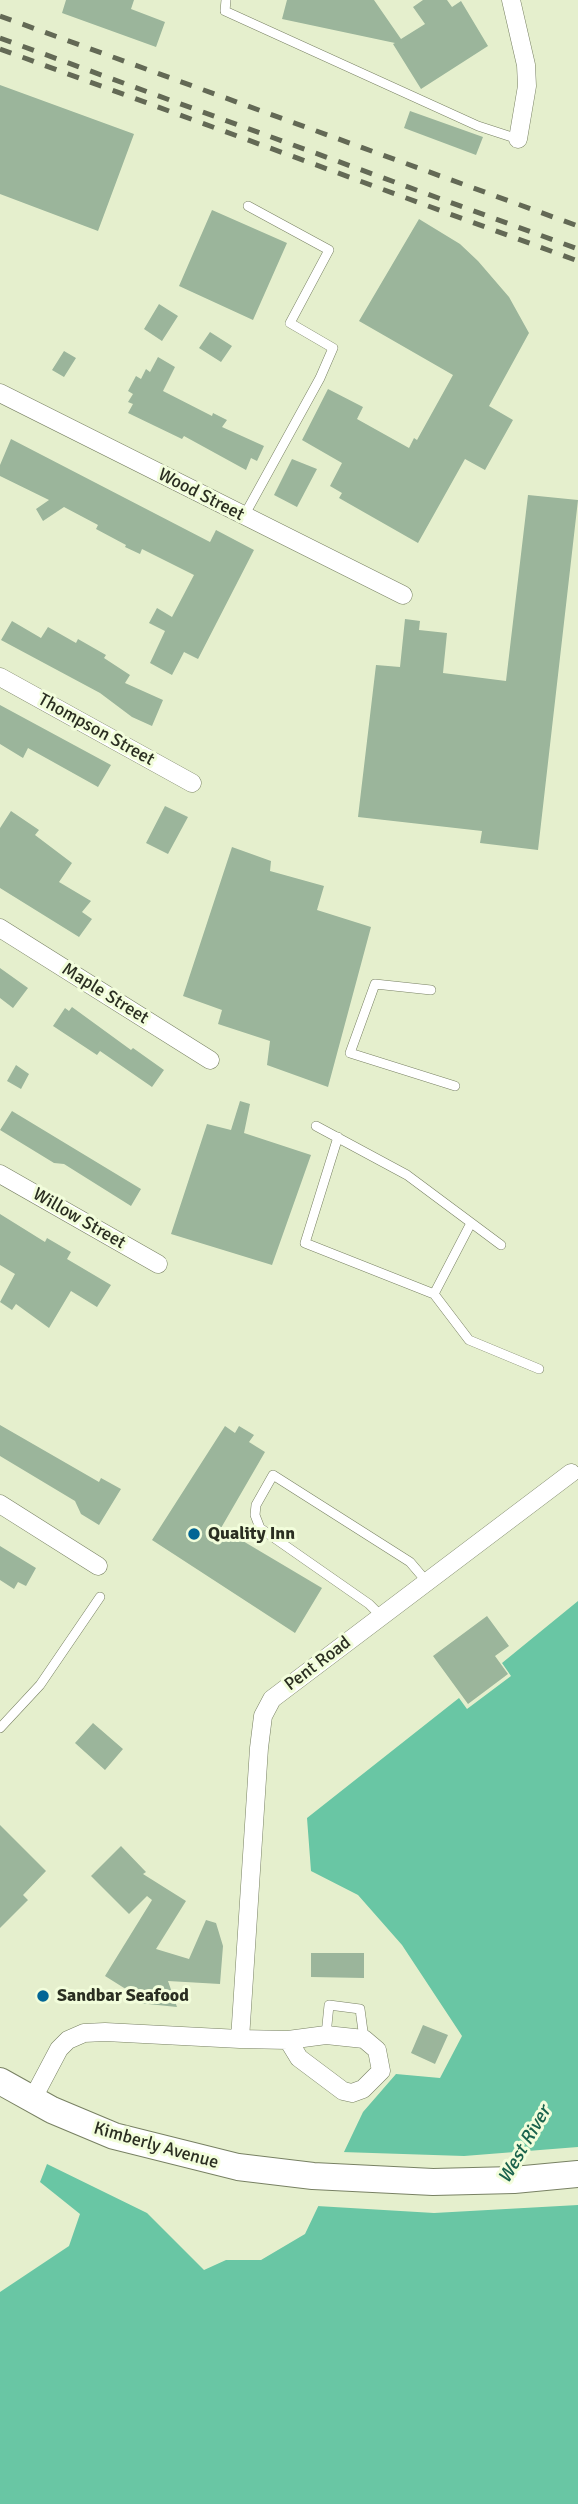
<!DOCTYPE html>
<style>
body{margin:0}
canvas{display:block;background:#e5efcd}
</style>
<canvas width="578" height="2504"></canvas>
<script>
const ctx = document.querySelector('canvas').getContext('2d');
ctx.lineJoin = 'round';
function paint(path, color) {
  ctx.fillStyle = color;
  ctx.fill(path, 'evenodd');
}
function toPath(rows) {
  const path = new Path2D();
  for (const r of rows) {
    path.moveTo(r[0], r[1]);
    for (let i = 2; i < r.length; i += 2) path.lineTo(r[i], r[i + 1]);
  }
  return path;
}
function stroke(path, color, width, dash) {
  ctx.strokeStyle = color;
  ctx.lineWidth = width;
  ctx.lineCap = dash ? 'butt' : 'round';
  ctx.setLineDash(dash || []);
  ctx.stroke(path);
}
function label(font, color, halo, rows, align = 'center') {
  ctx.font = font + ' Signika,sans-serif';
  ctx.lineWidth = 6;
  ctx.setLineDash([]);
  ctx.textBaseline = 'middle';
  ctx.strokeStyle = halo;
  ctx.fillStyle = color;
  for (const [text, x, y, turn = 0] of rows) {
    ctx.save();
    ctx.translate(x, y);
    ctx.rotate((+turn || 0) * Math.PI / 180);
    ctx.textAlign = isNaN(turn) ? turn : align;
    if (halo) ctx.strokeText(text, 0, 0);
    ctx.fillText(text, 0, 0);
    ctx.restore();
  }
}
paint(toPath([
 [578,1601,578,2504,0,2504,0,2292,69,2246,80,2214,40,2182,47,2164,147,2213,204,2270,226,2260,261,2260,305,2234,363,2112,396,2074,440,2078,462,2036,402,1945,358,1895,311,1871,307,1818,459,1698,467,1709,511,1676,502,1663]
]), '#69c6a4');
paint(toPath([
 [578,2147,578,2205,434,2213,317,2206,342,2152,464,2156]
]), '#e5efcd');
paint(toPath([
 [66,0,134,0,131,9,165,22,156,47,62,13],
 [287,0,374,0,401,39,425,24,413,7,423,0,447,0,452,7,461,1,488,46,421,89,393,44,395,43,282,19],
 [0,85,134,134,98,231,0,194],
 [410,111,483,137,476,155,404,128],
 [212,210,287,243,253,320,179,286],
 [419,219,460,244,478,261,509,297,529,333,489,406,513,420,485,470,465,459,418,543,339,498,342,493,330,486,342,463,302,440,328,389,363,407,357,419,409,448,414,438,417,440,453,375,359,321],
 [159,304,178,316,162,341,144,329],
 [210,332,232,346,221,362,199,348],
 [64,351,76,358,64,377,52,370],
 [158,357,175,367,163,391,212,416,213,413,227,420,222,427,264,446,257,461,251,458,246,470,184,436,182,439,128,413,133,404,128,402,133,394,128,391,136,376,141,379,146,369,150,372],
 [11,439,210,542,216,530,254,550,198,659,184,652,172,675,150,663,165,631,149,623,157,608,172,617,194,575,142,549,140,554,125,547,126,545,96,529,98,525,64,507,43,521,36,509,49,500,0,476,0,465],
 [292,459,317,469,297,507,274,495],
 [528,495,578,500,538,850,480,843,482,831,358,817,376,665,400,667,405,619,420,621,419,630,447,633,443,673,506,681],
 [12,621,41,638,48,627,76,643,78,639,106,655,104,658,130,675,125,683,163,700,152,726,132,717,100,693,1,640],
 [0,705,111,765,98,787,28,748,23,758,0,744],
 [165,806,188,817,168,854,146,843],
 [11,811,39,830,35,835,72,863,59,882,91,901,82,912,92,919,79,937,0,888,0,828],
 [232,847,271,861,270,871,324,886,317,910,371,927,328,1087,267,1065,270,1041,218,1024,222,1010,183,996],
 [0,968,28,988,13,1008,0,998],
 [72,1007,131,1050,133,1048,164,1070,152,1087,100,1051,97,1055,53,1026,65,1008,69,1011],
 [16,1065,29,1074,21,1089,7,1081],
 [240,1101,250,1104,244,1133,311,1155,272,1265,171,1234,207,1124,231,1130],
 [12,1111,141,1189,131,1206,64,1164,54,1163,0,1130],
 [0,1214,45,1242,47,1238,71,1252,67,1259,111,1285,97,1307,71,1291,49,1328,16,1304,12,1310,0,1302,15,1274,0,1265],
 [0,1425,99,1482,101,1478,121,1489,99,1525,81,1514,75,1501,0,1456],
 [225,1426,235,1433,239,1426,254,1435,249,1442,265,1452,221,1528,322,1588,295,1633,152,1540],
 [0,1546,36,1568,26,1586,18,1582,14,1589,0,1580],
 [487,1616,509,1646,495,1656,508,1674,468,1704,433,1656],
 [93,1723,123,1749,105,1770,75,1743],
 [0,1825,46,1871,23,1895,28,1900,0,1928],
 [121,1846,146,1872,143,1874,186,1901,156,1949,189,1959,206,1920,216,1923,223,1946,220,1984,168,1981,177,2007,138,2003,140,1998,105,1976,152,1900,147,1896,129,1914,91,1876],
 [311,1953,364,1953,364,1978,311,1977],
 [423,2025,448,2035,435,2064,411,2053]
]), '#9bb59b');
const lane = toPath([
 [226,0,225,11,478,126,518,139],
 [244,516,320,378,333,348,290,323,329,250,248,206],
 [431,990,375,984,350,1053,455,1086],
 [316,1126,407,1175,501,1245],
 [338,1137,305,1243,434,1294,469,1340,539,1369],
 [434,1294,471,1223],
 [382,1617,369,1604,260,1528,255,1515,256,1505,273,1475,410,1562,427,1582],
 [0,1728,40,1685,100,1597],
 [326,2035,329,2005,360,2009,364,2039]
]);
const street = toPath([
 [511,0,526,65,527,86,518,139],
 [0,393,403,595],
 [0,677,192,783],
 [0,928,210,1060],
 [0,1174,158,1264],
 [0,1504,98,1566],
 [240,2039,259,1748,263,1716,272,1699,571,1473],
 [32,2100,59,2049,68,2040,84,2033,105,2032,240,2039,288,2040,326,2035,364,2039,377,2050,381,2071,363,2089,352,2093,343,2091,299,2058,288,2040]
]);
const secondary = toPath([
 [0,2081,52,2110,114,2136,238,2167,313,2176,433,2182,514,2180,578,2174]
]);
stroke(lane, '#788163', 10);
stroke(street, '#788163', 19);
stroke(secondary, '#788163', 28);
stroke(lane, '#fff', 9);
stroke(street, '#fff', 18);
stroke(secondary, '#fff', 26);
stroke(toPath([
 [0,16,578,226],
 [0,38,578,249],
 [0,49,578,261]
]), '#636955', 5, [12, 12]);
for (const [x, y, r, color] of [
 [194,1534,7,"#026695"],
 [43,1996,7,"#026695"]
]) {
  const dot = new Path2D();
  dot.arc(x, y, r, 0, 2 * Math.PI);
  ctx.fillStyle = color;
  ctx.fill(dot);
  stroke(dot, '#f2fddb', 2.5);
}
label('18px', '#2a2e21', '#f2fddb', [
 ["Wood Street",201,495,27],
 ["Thompson Street",96,730,29],
 ["Maple Street",105,994,32],
 ["Willow Street",79,1219,30],
 ["Pent Road",318,1664,-37],
 ["Kimberly Avenue",156,2146,16]
]);
label('bold 18px', '#2a2e21', '#f2fddb', [
 ["Quality Inn",208,1534],
 ["Sandbar Seafood",57,1996]
], 'left');
label('italic 19px', '#19624c', '#f2fddb', [
 ["West River",525,2145,-60]
]);
</script>
